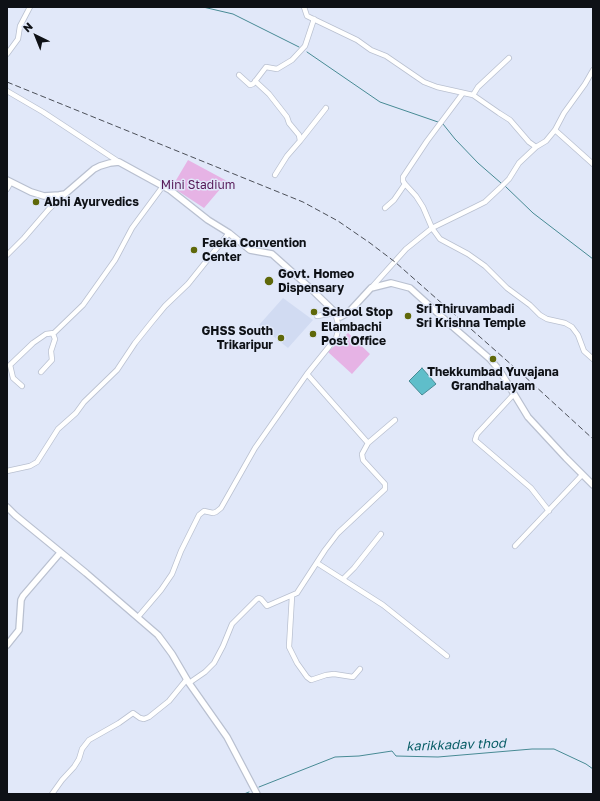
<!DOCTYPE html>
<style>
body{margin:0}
#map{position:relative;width:600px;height:801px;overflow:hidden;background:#e1e8f9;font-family:"Golos Text",sans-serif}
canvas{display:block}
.frame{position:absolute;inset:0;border:8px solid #0e1116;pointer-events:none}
.north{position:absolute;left:16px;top:16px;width:40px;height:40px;-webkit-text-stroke:3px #e1e8f9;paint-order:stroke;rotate:317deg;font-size:11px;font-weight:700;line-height:16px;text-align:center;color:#0e1116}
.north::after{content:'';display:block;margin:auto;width:14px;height:18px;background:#0e1116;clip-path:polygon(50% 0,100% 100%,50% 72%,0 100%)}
</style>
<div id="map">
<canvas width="600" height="801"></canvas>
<div class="frame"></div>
<div class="north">N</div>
</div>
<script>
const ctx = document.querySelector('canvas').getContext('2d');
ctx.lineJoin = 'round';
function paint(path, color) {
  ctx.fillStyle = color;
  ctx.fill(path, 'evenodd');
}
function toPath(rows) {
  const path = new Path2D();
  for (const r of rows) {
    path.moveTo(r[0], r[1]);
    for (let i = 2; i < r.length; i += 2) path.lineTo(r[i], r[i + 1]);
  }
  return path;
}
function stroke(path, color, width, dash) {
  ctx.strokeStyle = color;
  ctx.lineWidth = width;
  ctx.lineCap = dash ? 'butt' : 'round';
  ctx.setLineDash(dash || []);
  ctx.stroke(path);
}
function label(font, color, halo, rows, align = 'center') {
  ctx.font = font + ' "Golos Text",sans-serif';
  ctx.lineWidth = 3;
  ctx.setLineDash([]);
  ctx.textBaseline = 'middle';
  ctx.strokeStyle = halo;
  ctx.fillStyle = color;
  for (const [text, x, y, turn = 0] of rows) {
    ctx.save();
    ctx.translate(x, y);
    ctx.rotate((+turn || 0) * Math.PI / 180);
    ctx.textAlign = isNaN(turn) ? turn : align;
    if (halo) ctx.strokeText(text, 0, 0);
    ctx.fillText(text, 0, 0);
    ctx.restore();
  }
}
paint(toPath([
 [283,298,313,320,288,348,259,325]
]), '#d1dbf2');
paint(toPath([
 [188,160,227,181,204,208,172,187],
 [348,333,370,354,352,374,328,352]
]), '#e6b3e5');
const water = toPath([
 [422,368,436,384,422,395,409,381,422,368]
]);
paint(water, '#5fbeca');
stroke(water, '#478a94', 1);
stroke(toPath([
 [203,7,233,14,299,47],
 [307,52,380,102,438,122],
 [443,124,455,139,478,163,501,183],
 [505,186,533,213,593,259],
 [259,787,335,757,359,756,392,751,396,756,438,757,532,749,554,749,586,764,593,769],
 [244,794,249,792]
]), '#478a94', 1);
const minor = toPath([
 [304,7,307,16,357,40,371,50,386,56,424,82,437,87,473,95,499,113,510,120,529,142,536,147,546,141,555,130,564,113,585,84,593,70],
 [7,54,18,39,20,26,30,7],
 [239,75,250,85,253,84,266,67,277,69,292,60,305,46,314,19],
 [255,81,269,94,287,117,289,123,299,135,300,141,287,156,275,175],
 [7,91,43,112,119,162],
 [473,95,478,87,509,58],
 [555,130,593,164],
 [300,141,326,108],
 [536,147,519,163,509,179,501,187,485,202,473,208,432,228,440,239,468,254,485,266,507,288,530,305,540,315,547,319,565,323,572,327,578,335,584,351,593,359],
 [7,189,11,182],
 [385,208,394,200,405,184],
 [7,255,24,238,49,209,65,194],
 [371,288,406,249,432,228,423,207,416,196,405,184,403,181,403,177,427,141,463,93],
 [41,372,52,360,51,351,55,339,53,334,54,333],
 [307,374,368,443],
 [22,386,13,378,10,365,33,343,46,334,54,333,83,305,115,260,132,228,163,186],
 [514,394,477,434,475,440,531,488,549,511],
 [7,471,30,466,37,462,58,429,76,413,84,402,117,370,135,343,151,323,165,306,188,284,229,233],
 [515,546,582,475],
 [317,563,383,605,447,656],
 [343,579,354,568,381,534],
 [292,596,289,647,297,663,307,677,311,680,326,675,334,674,353,677,360,669],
 [138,617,161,590,172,574,181,551,199,515,204,511,213,513,216,512,221,508,255,448,307,374,336,338,339,327,335,313,317,316],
 [189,683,205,672,214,663,223,646,232,624,257,599,259,598,261,599,267,606,297,593,325,550,338,533,385,489,385,484,363,460,362,454,368,443,395,420],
 [52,794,62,780,74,767,79,759,82,749,89,740,119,723,133,713,140,718,144,719,149,717,169,701,187,679]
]);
const major = toPath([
 [7,180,31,192,44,196,59,195,65,194,94,169,100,166,110,163,119,162,170,190,208,220,229,233,250,250,272,254,309,287,340,317,348,313,371,288,391,283,410,288,453,327,490,359,500,371,528,417,566,458,593,485],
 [7,507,15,515,86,573,158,635,172,654,189,683,227,737,257,794],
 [7,645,19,630,21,600,23,596,60,553]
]);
stroke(minor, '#b9c0d0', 6);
stroke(major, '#b9c0d0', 8);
stroke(minor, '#fff', 4.5);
stroke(major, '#fff', 5.5);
stroke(toPath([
 [7,82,303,202,338,221,370,243,395,262,522,374,593,439]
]), '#4b4f58', 1, [6, 3]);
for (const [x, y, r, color] of [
 [36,202,4,"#5f680a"],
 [194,250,4,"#5f680a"],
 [269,281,5,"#5f680a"],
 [314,312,4,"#5f680a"],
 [408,316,4,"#5f680a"],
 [313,334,4,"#5f680a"],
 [281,338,4,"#5f680a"],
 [493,359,4,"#5f680a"]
]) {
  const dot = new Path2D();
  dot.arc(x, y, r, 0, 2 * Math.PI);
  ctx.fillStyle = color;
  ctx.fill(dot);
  stroke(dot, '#e1e8f9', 1.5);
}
label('12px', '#561957', '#e1e8f9', [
 ["Mini Stadium",198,185]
]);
label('bold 12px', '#0e1116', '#e1e8f9', [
 ["Abhi Ayurvedics",44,202],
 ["Faeka Convention",202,243],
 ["Center",202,257],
 ["Govt. Homeo",278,274],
 ["Dispensary",278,288],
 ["Sri Thiruvambadi",416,309],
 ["Sri Krishna Temple",416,323],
 ["School Stop",322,312],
 ["Elambachi",321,327],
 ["Post Office",321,341],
 ["GHSS South",273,331,"right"],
 ["Trikaripur",273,345,"right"],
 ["Thekkumbad Yuvajana",493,372,"center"],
 ["Grandhalayam",493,386,"center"]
], 'left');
label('italic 13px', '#065c65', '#e1e8f9', [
 ["karikkadav thod",456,745,-2]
]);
</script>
